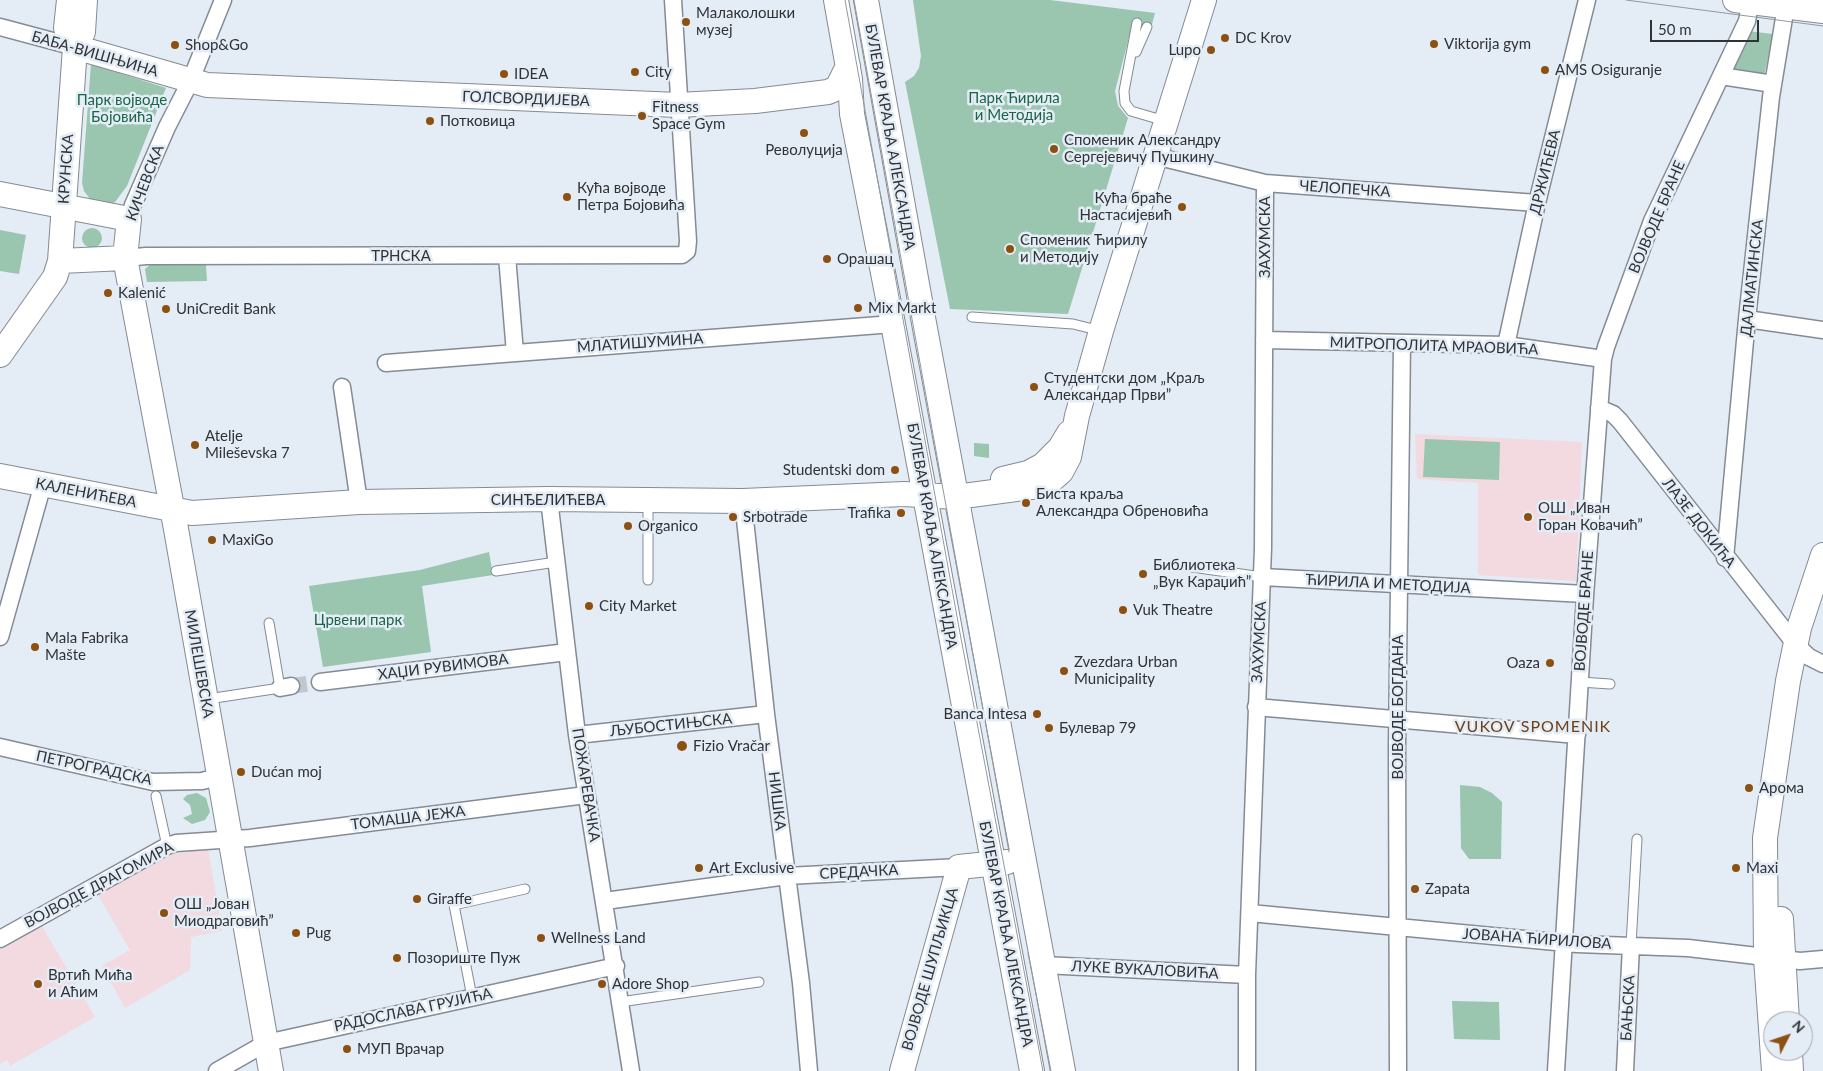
<!DOCTYPE html>
<meta charset="utf-8">
<style>
body{margin:0}
#map{position:relative;width:1823px;height:1071px;overflow:hidden;background:#e4ecf6;font-family:Lato,sans-serif}
canvas{display:block}
.north{position:absolute;left:1763px;top:1011px;width:50px;height:50px;box-sizing:border-box;background:#e4ecf6;border:1px solid #9ca2a9;border-radius:50%;rotate:49deg;font-size:14px;font-weight:700;line-height:20px;text-align:center;color:#303336}
.north::after{content:'';display:block;margin:auto;width:18px;height:22px;background:#8c5011;clip-path:polygon(50% 0,100% 100%,50% 72%,0 100%)}
.scale{position:absolute;left:1650px;top:20px;width:109px;height:22px;box-sizing:border-box;border:2px solid #303336;border-top:0;padding-left:6px;font-size:15px;line-height:18px;white-space:nowrap;color:#303336;-webkit-text-stroke:4px #e4ecf6;paint-order:stroke}
</style>
<div id="map">
<canvas width="1823" height="1071"></canvas>
<div class="north">N</div>
<div class="scale">50 m</div>
</div>
<script>
const ctx = document.querySelector('canvas').getContext('2d');
ctx.lineJoin = 'round';
function paint(path, color) {
  ctx.fillStyle = color;
  ctx.fill(path, 'evenodd');
}
function toPath(rows) {
  const path = new Path2D();
  for (const r of rows) {
    if (r.length === 3) {
      path.moveTo(r[0] + r[2], r[1]);
      path.arc(r[0], r[1], r[2], 0, 2 * Math.PI);
      continue;
    }
    path.moveTo(r[0], r[1]);
    for (let i = 2; i < r.length; i += 2) path.lineTo(r[i], r[i + 1]);
  }
  return path;
}
function stroke(path, color, width, dash) {
  ctx.strokeStyle = color;
  ctx.lineWidth = width;
  ctx.lineCap = dash ? 'butt' : 'round';
  ctx.setLineDash(dash || []);
  ctx.stroke(path);
}
function label(font, color, halo, rows, align = 'center') {
  ctx.font = font + ' Lato,sans-serif';
  ctx.lineWidth = 5;
  ctx.setLineDash([]);
  ctx.textBaseline = 'middle';
  ctx.strokeStyle = halo;
  ctx.fillStyle = color;
  for (const [text, x, y, turn = 0] of rows) {
    ctx.save();
    ctx.translate(x, y);
    ctx.rotate((+turn || 0) * Math.PI / 180);
    ctx.textAlign = isNaN(turn) ? turn : align;
    if (halo) ctx.strokeText(text, 0, 0);
    ctx.fillText(text, 0, 0);
    ctx.restore();
  }
}
paint(toPath([
 [1415,434,1582,442,1576,581,1478,575,1478,483,1417,479],
 [208,848,222,931,191,937,190,970,125,1008,102,966,130,950,98,895,164,856],
 [42,926,95,1017,10,1066,7,1060,0,1064,0,950]
]), '#f3d9e0');
paint(toPath([
 [913,0,1050,0,1155,13,1151,28,1133,22,1115,91,1118,106,1128,118,1068,314,950,309,905,82,914,76,919,68,921,56],
 [1748,31,1773,34,1764,76,1733,70],
 [91,64,166,88,127,186,115,202,109,205,97,204,90,199,84,191,82,183],
 [92,238,10],
 [0,230,26,235,19,274,0,271],
 [150,265,206,265,207,281,147,282,145,269],
 [1425,439,1500,442,1499,480,1423,477],
 [974,443,989,444,989,458,974,456],
 [489,552,493,575,422,586,431,652,323,667,309,586,420,570],
 [1460,785,1480,787,1492,793,1502,802,1501,859,1469,859,1461,848],
 [197,793,206,798,210,812,205,820,192,824,183,818,192,814,190,805,183,799,187,795],
 [1452,1001,1499,1002,1500,1040,1454,1039]
]), '#9ac5ae');
stroke(toPath([
 [291,686,320,682]
]), '#c0c7d0', 16, [16, 8]);
const lane = toPath([
 [1137,23,1124,91,1125,103,1131,111,1165,121],
 [1136,52,1147,27],
 [972,317,1073,324,1101,331],
 [648,501,648,580],
 [1192,567,1262,577],
 [496,571,556,562],
 [1580,682,1610,684],
 [208,699,280,688,269,623],
 [156,796,167,846],
 [1631,945,1637,839],
 [472,997,454,905,525,889],
 [620,1002,759,982]
]);
const street = toPath([
 [0,27,75,47],
 [1721,76,1773,84],
 [1155,156,1265,183,1537,203],
 [129,219,133,205,167,127,190,82,223,0],
 [507,256,515,353],
 [125,258,146,256,682,255,687,251,688,241,673,0],
 [1747,319,1823,330],
 [1264,340,1506,345,1603,359],
 [1506,345,1537,203,1587,0],
 [386,363,893,324],
 [342,387,359,502],
 [1599,408,1613,414,1620,421,1796,645,1809,657,1823,664],
 [549,499,577,735,631,1071],
 [743,501,766,714,801,983,809,1071],
 [1725,558,1747,319,1771,97,1787,0],
 [1262,577,1585,594],
 [0,637,43,484],
 [320,682,567,652],
 [280,688,291,686],
 [1256,707,1577,735],
 [577,735,766,714],
 [0,747,153,782,202,781,218,777],
 [605,901,787,876,959,867],
 [1250,913,1577,944,1688,948,1800,961,1823,959],
 [0,939,167,846,176,843,250,838,586,795],
 [1043,965,1247,975],
 [217,1071,266,1043,616,966],
 [1247,1071,1247,975,1263,548,1265,183],
 [1398,1071,1397,747,1402,343],
 [1556,1071,1585,596,1603,359,1606,347,1652,221,1747,21,1751,0],
 [1625,1071,1631,945]
]);
const secondary = toPath([
 [69,0,66,28,75,47],
 [836,0,850,79,852,114,893,324,1032,1071],
 [866,0,924,323,1063,1071],
 [1735,0,1823,11],
 [75,47,207,85,678,105,755,101,828,92,837,88,848,66],
 [0,194,129,219,125,258,176,529,271,1071],
 [60,261,125,258],
 [0,355,55,277,60,261,75,47,83,32,85,0],
 [0,476,192,513,359,502,549,499,743,501,904,494,956,497,1046,485,1061,472,1069,457,1077,416,1101,331,1204,0],
 [1003,479,1028,473,1043,465,1060,448,1069,433],
 [1781,919,1787,1021],
 [1790,1051,1791,1071],
 [902,1071,959,867,1007,862],
 [1774,1071,1766,958,1765,838,1788,681,1799,628,1823,555]
]);
stroke(lane, '#848b94', 11);
stroke(street, '#848b94', 19);
stroke(secondary, '#848b94', 26);
stroke(lane, '#fff', 9);
stroke(street, '#fff', 16);
stroke(secondary, '#fff', 24);
stroke(toPath([
 [845,0,960,633,1043,1071],
 [854,0,1009,852],
 [1626,0,1823,26],
 [1028,953,1051,1071]
]), '#93989f', 1);
for (const [x, y, r, color] of [
 [686,22,5,"#8c5011"],
 [1225,38,5,"#8c5011"],
 [1434,44,5,"#8c5011"],
 [175,45,5,"#8c5011"],
 [1211,50,5,"#8c5011"],
 [1545,70,5,"#8c5011"],
 [635,72,5,"#8c5011"],
 [504,74,5,"#8c5011"],
 [642,116,5,"#8c5011"],
 [430,121,5,"#8c5011"],
 [804,133,5,"#8c5011"],
 [1054,149,5,"#8c5011"],
 [567,197,5,"#8c5011"],
 [1182,207,5,"#8c5011"],
 [1010,249,5,"#8c5011"],
 [827,259,5,"#8c5011"],
 [108,293,5,"#8c5011"],
 [858,308,5,"#8c5011"],
 [166,309,5,"#8c5011"],
 [1034,387,5,"#8c5011"],
 [195,445,5,"#8c5011"],
 [895,470,5,"#8c5011"],
 [1026,503,5,"#8c5011"],
 [901,513,5,"#8c5011"],
 [733,517,5,"#8c5011"],
 [1528,517,5,"#8c5011"],
 [628,526,5,"#8c5011"],
 [212,540,5,"#8c5011"],
 [1143,574,5,"#8c5011"],
 [589,606,5,"#8c5011"],
 [1123,610,5,"#8c5011"],
 [35,647,5,"#8c5011"],
 [1550,663,5,"#8c5011"],
 [1064,671,5,"#8c5011"],
 [1037,714,5,"#8c5011"],
 [1049,728,5,"#8c5011"],
 [682,746,6,"#8c5011"],
 [241,772,5,"#8c5011"],
 [1749,788,5,"#8c5011"],
 [699,868,5,"#8c5011"],
 [1736,868,5,"#8c5011"],
 [1415,889,5,"#8c5011"],
 [417,899,5,"#8c5011"],
 [164,913,5,"#8c5011"],
 [296,933,5,"#8c5011"],
 [541,938,5,"#8c5011"],
 [397,958,5,"#8c5011"],
 [38,984,5,"#8c5011"],
 [602,984,5,"#8c5011"],
 [347,1049,5,"#8c5011"]
]) {
  const dot = new Path2D();
  dot.arc(x, y, r, 0, 2 * Math.PI);
  ctx.fillStyle = color;
  ctx.fill(dot);
  stroke(dot, '#e4ecf6', 2);
}
label('15px', '#303336', '#e4ecf6', [
 ["Малаколошки",696,13],
 ["музеј",696,30],
 ["DC Krov",1235,38],
 ["Viktorija gym",1444,44],
 ["Shop&Go",185,45],
 ["Lupo",1201,50,"right"],
 ["AMS Osiguranje",1555,70],
 ["City",645,72],
 ["IDEA",514,74],
 ["Fitness",652,107],
 ["Space Gym",652,124],
 ["Потковица",440,121],
 ["Споменик Александру",1064,140],
 ["Сергејевичу Пушкину",1064,157],
 ["Револуција",804,150,"center"],
 ["Кућа војводе",577,188],
 ["Петра Бојовића",577,205],
 ["Кућа браће",1172,198,"right"],
 ["Настасијевић",1172,215,"right"],
 ["Споменик Ћирилу",1020,240],
 ["и Методију",1020,257],
 ["Орашац",837,259],
 ["Kalenić",118,293],
 ["Mix Markt",868,308],
 ["UniCredit Bank",176,309],
 ["Студентски дом „Краљ",1044,378],
 ["Александар Први”",1044,395],
 ["Atelje",205,436],
 ["Mileševska 7",205,453],
 ["Studentski dom",885,470,"right"],
 ["Биста краља",1036,494],
 ["Александра Обреновића",1036,511],
 ["ОШ „Иван",1538,508],
 ["Горан Ковачић”",1538,525],
 ["Trafika",891,513,"right"],
 ["Srbotrade",743,517],
 ["Organico",638,526],
 ["MaxiGo",222,540],
 ["Библиотека",1153,565],
 ["„Вук Караџић”",1153,582],
 ["City Market",599,606],
 ["Vuk Theatre",1133,610],
 ["Mala Fabrika",45,638],
 ["Mašte",45,655],
 ["Zvezdara Urban",1074,662],
 ["Municipality",1074,679],
 ["Oaza",1540,663,"right"],
 ["Banca Intesa",1027,714,"right"],
 ["Булевар 79",1059,728],
 ["Fizio Vračar",693,746],
 ["Dućan moj",251,772],
 ["Арома",1759,788],
 ["Art Exclusive",709,868],
 ["Maxi",1746,868],
 ["Zapata",1425,889],
 ["Giraffe",427,899],
 ["ОШ „Јован",174,904],
 ["Миодраговић”",174,921],
 ["Pug",306,933],
 ["Wellness Land",551,938],
 ["Позориште Пуж",407,958],
 ["Вртић Мића",48,975],
 ["и Аћим",48,992],
 ["Adore Shop",612,984],
 ["МУП Врачар",357,1049]
], 'left');
label('15px', '#303336', '#e4ecf6', [
 ["БАБА-ВИШЊИНА",95,54,16],
 ["ГОЛСВОРДИЈЕВА",526,99,2],
 ["БУЛЕВАР КРАЉА АЛЕКСАНДРА",890,137,80],
 ["КРУНСКА",66,169,-86],
 ["ДРЖИЋЕВА",1545,172,-76],
 ["КИЧЕВСКА",145,183,-69],
 ["ЧЕЛОПЕЧКА",1345,189,4],
 ["ВОЈВОДЕ БРАНЕ",1657,217,-67],
 ["ЗАХУМСКА",1265,237,-90],
 ["ТРНСКА",401,256],
 ["ДАЛМАТИНСКА",1752,278,-84],
 ["МЛАТИШУМИНА",640,343,-4],
 ["МИТРОПОЛИТА МРАОВИЋА",1434,346,2],
 ["КАЛЕНИЋЕВА",86,493,11],
 ["СИНЂЕЛИЋЕВА",548,500],
 ["ЛАЗЕ ДОКИЋА",1699,523,52],
 ["БУЛЕВАР КРАЉА АЛЕКСАНДРА",932,536,80],
 ["ЋИРИЛА И МЕТОДИЈА",1388,584,3],
 ["ВОЈВОДЕ БРАНЕ",1584,611,-86],
 ["ЗАХУМСКА",1259,642,-87],
 ["МИЛЕШЕВСКА",199,664,80],
 ["ХАЏИ РУВИМОВА",443,667,-7],
 ["ВОЈВОДЕ БОГДАНА",1398,707,-90],
 ["ЉУБОСТИЊСКА",671,725,-6],
 ["ПЕТРОГРАДСКА",94,768,12],
 ["ПОЖАРЕВАЧКА",586,785,81],
 ["НИШКА",777,801,83],
 ["ТОМАША ЈЕЖА",408,818,-7],
 ["СРЕДАЧКА",859,872,-3],
 ["ВОЈВОДЕ ДРАГОМИРА",99,885,-28],
 ["БУЛЕВАР КРАЉА АЛЕКСАНДРА",1006,934,79],
 ["ЈОВАНА ЋИРИЛОВА",1537,939,4],
 ["ВОЈВОДЕ ШУПЉИКЦА",930,969,-74],
 ["ЛУКЕ ВУКАЛОВИЋА",1145,970,3],
 ["БАЊСКА",1628,1008,-87],
 ["РАДОСЛАВА ГРУЈИЋА",413,1010,-12]
]);
label('15px', '#196647', '#e4ecf6', [
 ["Парк Ћирила",1014,98],
 ["и Методија",1014,115],
 ["Парк војводе",122,100],
 ["Бојовића",122,117],
 ["Црвени парк",358,620]
]);
ctx.letterSpacing = '1px';
label('16px', '#6c4119', '#e4ecf6', [
 ["VUKOV SPOMENIK",1533,727]
]);
ctx.letterSpacing = '0px';
</script>
